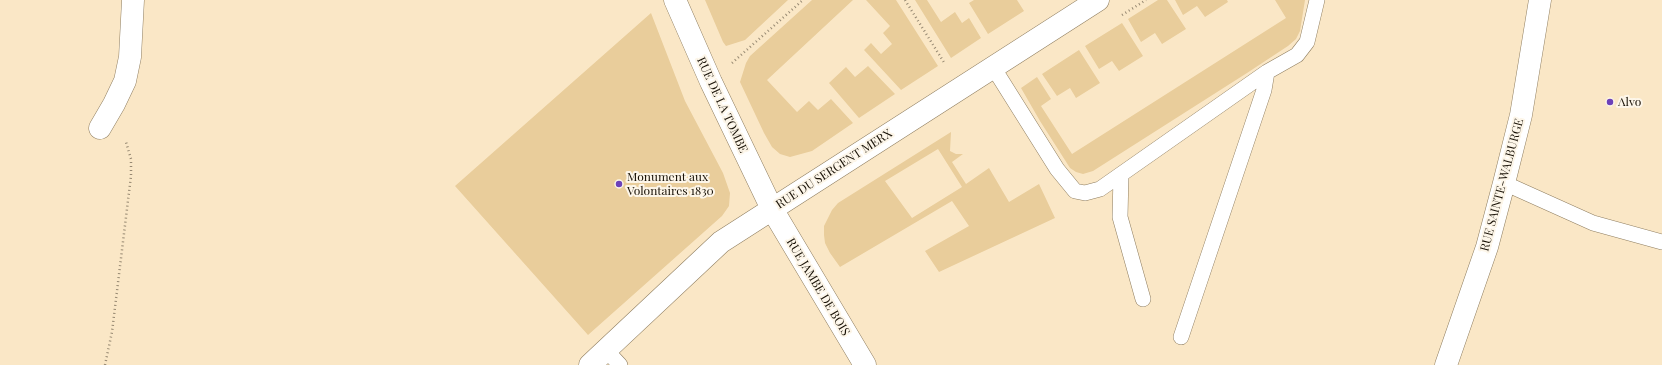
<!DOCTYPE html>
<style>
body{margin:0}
canvas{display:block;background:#fae7c6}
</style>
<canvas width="1662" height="365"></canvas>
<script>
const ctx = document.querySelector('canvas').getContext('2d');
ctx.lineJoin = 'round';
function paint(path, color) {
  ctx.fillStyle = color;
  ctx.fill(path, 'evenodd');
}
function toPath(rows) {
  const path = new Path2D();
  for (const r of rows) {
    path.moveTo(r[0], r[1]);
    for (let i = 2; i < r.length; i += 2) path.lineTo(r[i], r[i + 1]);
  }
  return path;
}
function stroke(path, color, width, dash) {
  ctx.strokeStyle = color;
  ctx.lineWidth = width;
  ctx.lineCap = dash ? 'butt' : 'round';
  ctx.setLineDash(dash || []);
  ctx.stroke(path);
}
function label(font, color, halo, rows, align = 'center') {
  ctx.font = font + ' "Playfair Display",serif';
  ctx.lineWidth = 4;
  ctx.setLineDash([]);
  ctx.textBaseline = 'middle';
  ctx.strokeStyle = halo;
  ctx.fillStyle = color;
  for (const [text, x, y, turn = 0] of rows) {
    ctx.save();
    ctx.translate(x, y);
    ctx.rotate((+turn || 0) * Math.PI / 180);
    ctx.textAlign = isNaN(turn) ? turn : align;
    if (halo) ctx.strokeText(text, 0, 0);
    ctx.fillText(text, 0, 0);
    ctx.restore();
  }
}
paint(toPath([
 [705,0,788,0,745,40,726,46,723,42],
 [812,0,853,0,767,80,797,112,809,101,818,110,831,99,853,123,812,151,790,157,780,154,772,147,764,133,740,82,746,63,750,56],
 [866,0,896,0,938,66,901,90,864,50,871,43,881,54,892,44,883,33,890,26],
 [915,0,927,0,941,22,955,12,962,23,969,18,981,38,951,58],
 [974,0,1017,0,1024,11,988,34,969,3],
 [1158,0,1167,0,1186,29,1162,44,1155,33,1141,42,1128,19],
 [1175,0,1227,0,1228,2,1205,17,1197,6,1183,15],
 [1275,0,1305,0,1300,31,1296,39,1288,46,1247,73,1093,171,1083,174,1076,172,1070,168,1040,121,1021,88,1037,77,1051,99,1041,106,1072,154,1286,18],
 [651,13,685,101,723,173,730,193,729,206,722,216,588,335,455,186],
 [1122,23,1143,56,1119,71,1112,61,1099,69,1085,46],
 [1079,50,1100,83,1076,98,1070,88,1057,96,1042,74],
 [868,66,895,94,859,118,829,83,846,67,855,77],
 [951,132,950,151,956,154,963,154,952,162,966,184,989,168,1009,202,1039,184,1055,218,939,272,925,251,969,226,952,201,840,267,830,253,825,243,824,235,824,226,832,210,838,203],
 [938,149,962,187,912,218,885,181]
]), '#e9cd9b');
const service = toPath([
 [993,67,1057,169,1075,191,1085,193,1100,189,1267,72,1297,55,1307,42,1317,0],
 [1121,175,1120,217,1143,299],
 [1504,183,1593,223,1662,242],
 [1181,337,1264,90,1267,72],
 [606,350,620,365]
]);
const minor = toPath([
 [675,0,711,82,772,209,865,365],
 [100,128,114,104,125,81,130,57,133,0],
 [590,365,721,242,1098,0]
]);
const secondary = toPath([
 [1446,365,1487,247,1504,183,1521,115,1540,0]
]);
stroke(service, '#8f7e60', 16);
stroke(minor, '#8f7e60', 23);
stroke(secondary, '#8f7e60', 23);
stroke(toPath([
 [905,0,945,64],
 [1122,15,1146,0],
 [732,63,803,0],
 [105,365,112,332,131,176,131,159,126,142]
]), '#978972', 2.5, [1, 3]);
stroke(service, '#fff', 15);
stroke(minor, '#fff', 22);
stroke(secondary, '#fff', 22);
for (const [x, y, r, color] of [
 [1610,102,4,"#6c41b9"],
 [619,184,4,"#6c41b9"]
]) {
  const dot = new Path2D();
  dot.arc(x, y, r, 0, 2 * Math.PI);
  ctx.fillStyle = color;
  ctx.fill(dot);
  stroke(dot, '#fdf6e9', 1.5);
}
label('12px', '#181106', '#fdf6e9', [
 ["Alvo",1618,102],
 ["Monument aux",627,177],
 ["Volontaires 1830",627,191]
], 'left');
label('12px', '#181106', '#fdf6e9', [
 ["RUE DE LA TOMBE",722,105,65],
 ["RUE DU SERGENT MERX",834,169,-33],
 ["RUE SAINTE-WALBURGE",1502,185,-75],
 ["RUE JAMBE DE BOIS",818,287,59]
]);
</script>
